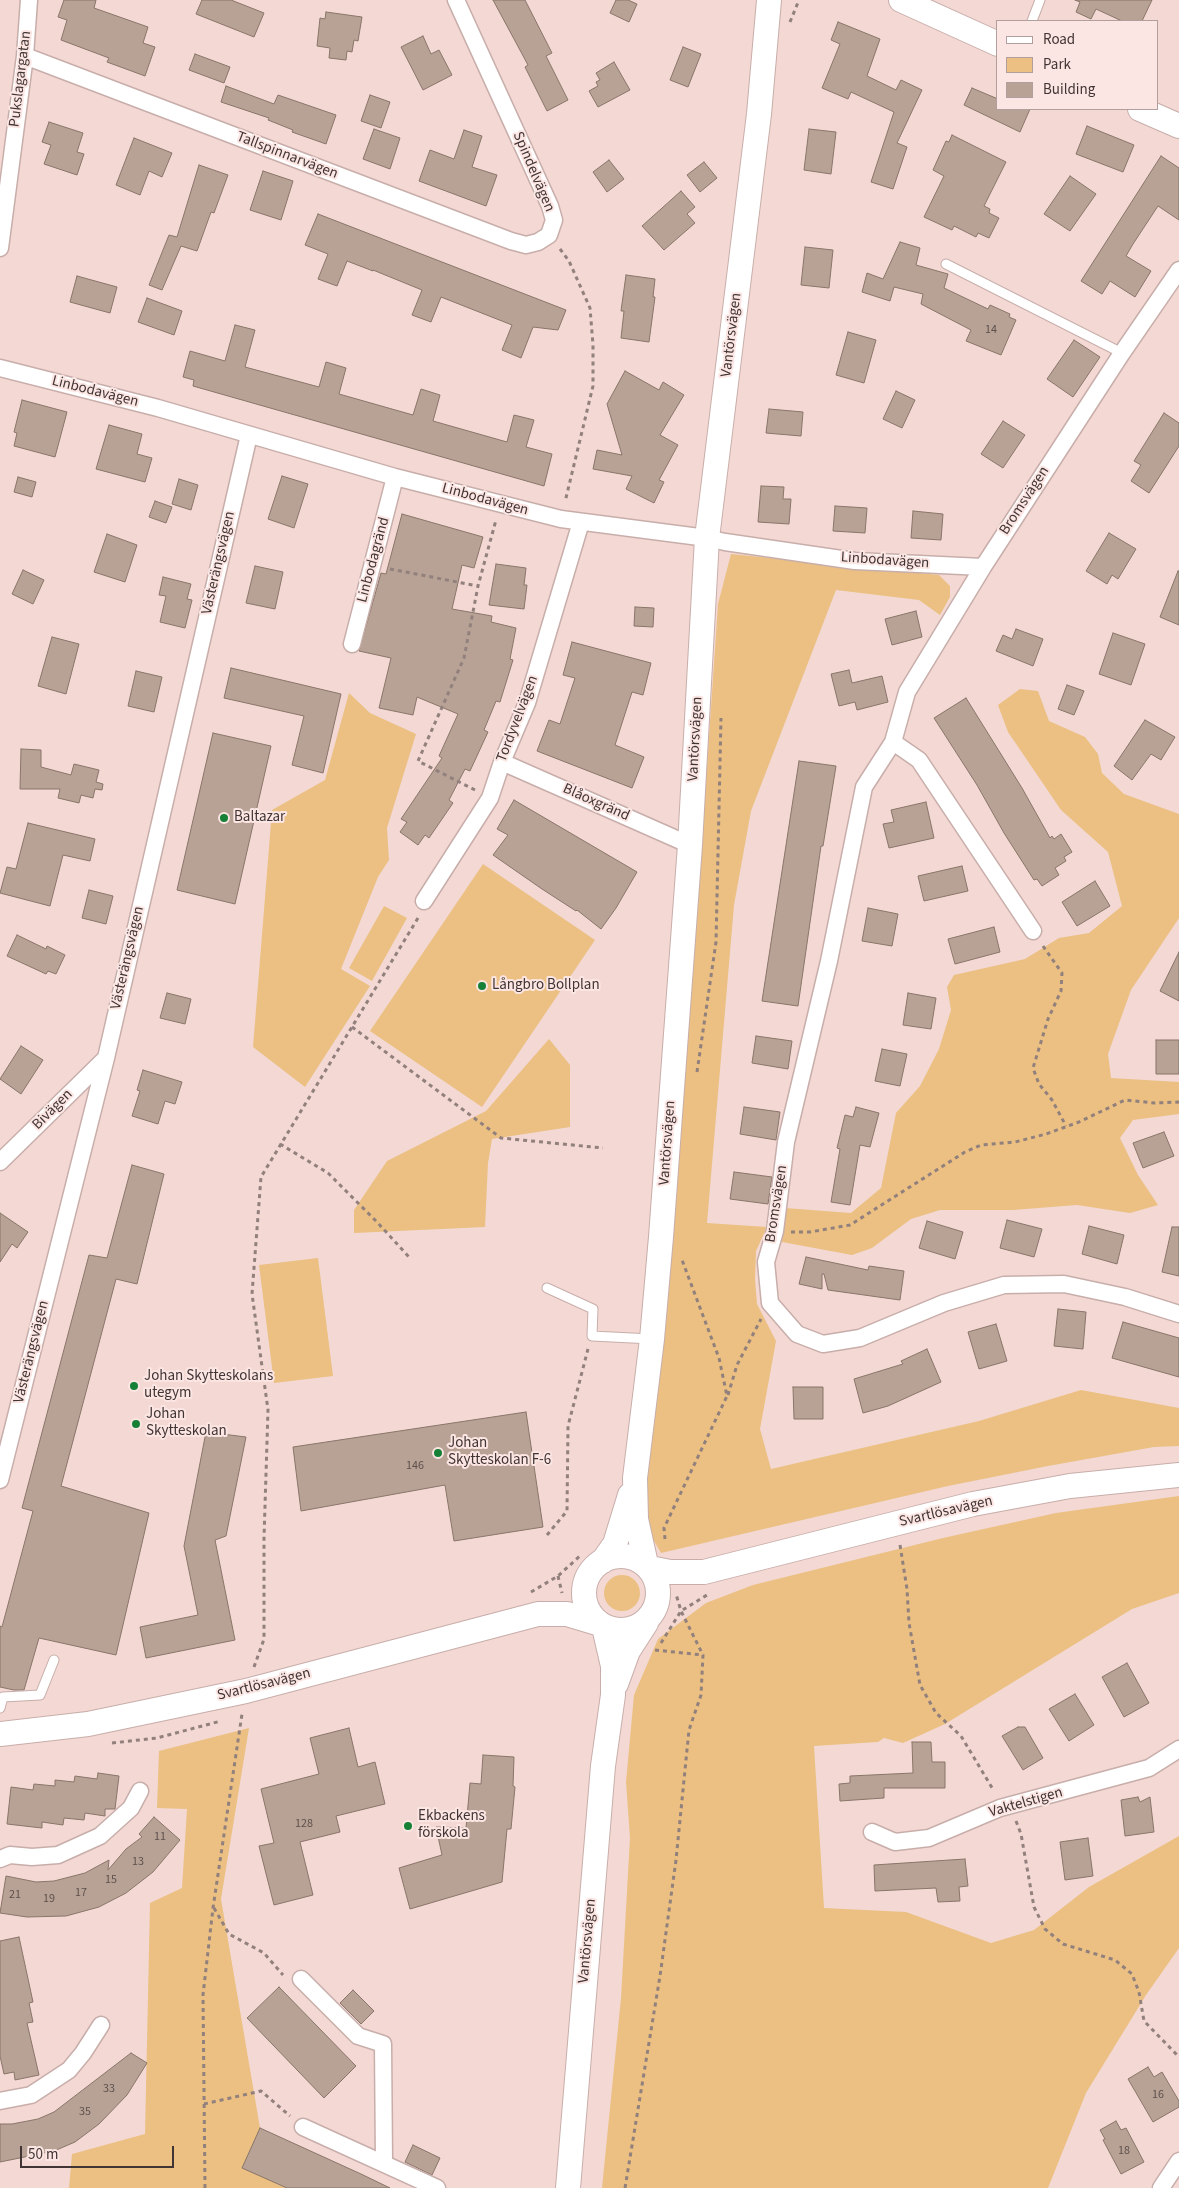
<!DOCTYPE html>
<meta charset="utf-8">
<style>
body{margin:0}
#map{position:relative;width:1179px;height:2188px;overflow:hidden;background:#f3d8d4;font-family:"Source Sans 3",sans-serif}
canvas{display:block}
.legend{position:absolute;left:996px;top:20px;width:162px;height:90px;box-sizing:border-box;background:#fce6e3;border:1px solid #b19f9d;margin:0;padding:6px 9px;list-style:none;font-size:15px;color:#403534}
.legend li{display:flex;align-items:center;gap:10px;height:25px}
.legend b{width:25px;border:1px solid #b19f9d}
.scale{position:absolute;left:20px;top:2146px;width:154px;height:22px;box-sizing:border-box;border:2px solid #403534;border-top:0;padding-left:6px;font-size:15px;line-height:18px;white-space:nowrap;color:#403534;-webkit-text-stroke:4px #fce6e3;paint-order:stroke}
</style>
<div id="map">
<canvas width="1179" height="2188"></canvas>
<ul class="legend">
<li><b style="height:6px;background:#fff"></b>Road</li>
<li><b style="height:14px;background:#ebc082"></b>Park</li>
<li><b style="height:14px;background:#b7a295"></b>Building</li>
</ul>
<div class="scale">50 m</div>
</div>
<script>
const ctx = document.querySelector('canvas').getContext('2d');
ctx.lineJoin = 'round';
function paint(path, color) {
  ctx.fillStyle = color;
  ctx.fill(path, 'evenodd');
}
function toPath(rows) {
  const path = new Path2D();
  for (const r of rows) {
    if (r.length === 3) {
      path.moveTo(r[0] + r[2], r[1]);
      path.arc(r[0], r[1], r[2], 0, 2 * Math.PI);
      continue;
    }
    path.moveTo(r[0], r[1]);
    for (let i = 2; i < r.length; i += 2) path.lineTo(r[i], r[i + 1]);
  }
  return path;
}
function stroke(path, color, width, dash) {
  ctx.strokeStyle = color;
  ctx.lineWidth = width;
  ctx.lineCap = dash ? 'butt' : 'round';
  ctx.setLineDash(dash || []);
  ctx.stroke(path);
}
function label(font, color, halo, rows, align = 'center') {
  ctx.font = font + ' "Source Sans 3",sans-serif';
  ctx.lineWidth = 4;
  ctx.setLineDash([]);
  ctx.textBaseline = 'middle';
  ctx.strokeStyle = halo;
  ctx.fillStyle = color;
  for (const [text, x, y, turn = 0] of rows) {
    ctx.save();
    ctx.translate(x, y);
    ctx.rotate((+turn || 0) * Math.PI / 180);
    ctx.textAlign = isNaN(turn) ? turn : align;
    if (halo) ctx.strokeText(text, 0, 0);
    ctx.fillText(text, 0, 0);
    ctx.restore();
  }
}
paint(toPath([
 [731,554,939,575,950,586,950,597,940,615,919,600,836,590,751,811,734,905,707,1223,767,1227,756,1251,755,1279,757,1304,776,1341,760,1429,771,1469,979,1421,1081,1390,1179,1408,1179,1446,1154,1447,1048,1466,948,1486,661,1553,645,1525,644,1480,657,1385,693,975,718,604],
 [1020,689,1038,691,1049,721,1085,737,1098,754,1102,773,1124,794,1179,814,1179,918,1131,990,1108,1054,1111,1078,1179,1082,1179,1114,1133,1120,1120,1138,1138,1175,1158,1205,1130,1213,1077,1205,1013,1210,940,1210,911,1219,872,1248,852,1255,782,1242,785,1208,851,1213,881,1188,896,1113,920,1086,939,1049,951,1010,947,987,954,975,1025,959,1059,938,1089,933,1122,906,1108,852,1061,810,1008,732,998,705],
 [349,693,370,713,416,734,387,828,389,860,378,877,341,969,370,986,305,1087,253,1047,272,810,325,780],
 [483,864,595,940,482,1107,370,1031],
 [384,906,407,918,372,981,349,968],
 [549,1039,570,1065,570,1127,492,1139,488,1163,485,1227,354,1233,354,1210,387,1161,486,1111],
 [318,1258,333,1376,274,1383,259,1265],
 [1179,1496,1179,1593,1132,1609,945,1724,903,1743,884,1738,878,1742,814,1746,824,1908,906,1912,991,1943,1034,1930,1089,1887,1179,1836,1179,1948,1146,1995,1086,2093,1048,2188,602,2188,621,1998,630,1838,626,1782,634,1695,658,1639,706,1603,753,1585,943,1538,1056,1513],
 [622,1593,18],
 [249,1728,221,1899,260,2128,287,2188,69,2188,72,2154,145,2134,150,1903,182,1888,187,1809,157,1808,159,1751]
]), '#ebc082');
const building = toPath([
 [64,0,96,0,94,8,148,27,143,43,155,47,145,76,107,62,109,58,61,40,67,20,58,17,64,0],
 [202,0,231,0,264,13,254,37,196,14,202,0],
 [493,0,525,0,552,53,546,56,568,100,547,111,525,67,528,65,493,0],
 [616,0,628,0,637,4,629,22,610,13,616,0],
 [1075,0,1152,0,1142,21,1122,21,1096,9,1091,19,1076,12,1080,2,1075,0],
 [326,12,362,17,358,41,354,40,352,52,347,51,346,60,329,58,330,48,317,46,320,18,325,19,326,12],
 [838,22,880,39,867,76,896,90,901,80,922,90,897,143,907,147,893,189,871,182,894,112,851,92,848,99,822,88,840,44,831,40,838,22],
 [423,36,431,54,439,50,452,75,423,90,401,47,423,36],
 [683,47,701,54,688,87,670,80,683,47],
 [195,54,230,67,224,83,189,70,195,54],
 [614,62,630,90,598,107,589,91,598,86,596,82,600,80,596,73,614,62],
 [226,86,274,104,278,95,336,115,326,144,292,132,293,130,268,120,269,118,221,102,226,86],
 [972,88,998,99,998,109,1030,109,1020,132,964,105,972,88],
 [370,95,390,102,381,128,361,121,370,95],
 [49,122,83,133,77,152,84,154,77,175,44,164,51,145,42,142,49,122],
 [1087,126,1134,145,1123,172,1076,154,1087,126],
 [374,129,400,138,390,169,363,159,374,129],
 [809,129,836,132,831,174,804,170,809,129],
 [464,130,482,136,472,167,497,175,486,206,419,181,430,150,454,159,464,130],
 [952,135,1006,162,984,206,990,209,989,213,999,218,989,238,978,233,976,237,954,226,952,230,924,217,944,176,933,170,946,141,949,142,952,135],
 [134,138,172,153,162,177,149,171,140,195,116,185,134,138],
 [1161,156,1179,168,1179,220,1158,206,1133,244,1126,256,1151,271,1135,297,1110,281,1102,294,1081,281,1161,156],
 [609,160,624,179,607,192,593,172,609,160],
 [704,162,717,178,700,192,687,175,704,162],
 [199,165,228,175,214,213,211,212,197,251,181,246,162,290,149,285,169,235,177,237,199,165],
 [263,171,293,181,281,220,250,210,263,171],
 [1070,176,1096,194,1070,231,1044,214,1070,176],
 [681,191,695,207,687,214,695,223,664,250,642,226,681,191],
 [318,214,566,310,558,330,533,327,521,358,502,350,512,325,441,297,431,322,412,315,422,290,373,270,373,271,347,261,337,286,318,279,328,254,305,245,318,214],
 [900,242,920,248,916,265,948,274,944,288,988,309,990,305,1010,314,1009,317,1016,320,1001,355,966,341,971,330,921,304,923,294,894,287,890,301,862,292,867,273,883,279,900,242],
 [805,247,833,250,829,288,801,285,805,247],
 [626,275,655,279,653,297,655,297,649,342,621,338,624,311,621,311,626,275],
 [77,276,117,287,110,313,70,302,77,276],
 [147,298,182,311,174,335,138,322,147,298],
 [235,325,255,330,245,367,319,387,326,362,346,368,339,394,413,415,421,389,440,395,433,421,507,442,514,415,534,420,526,447,552,454,544,486,193,386,194,380,183,377,190,351,225,361,235,325],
 [848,332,876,340,864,383,836,375,848,332],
 [1074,340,1100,357,1073,397,1047,379,1074,340],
 [625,371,659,390,663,382,684,395,660,435,678,445,659,480,664,482,654,503,626,489,632,476,593,469,597,450,622,455,607,404,625,371],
 [896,391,915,400,902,428,883,419,896,391],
 [22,400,67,412,55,457,14,446,17,433,14,432,22,400],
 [769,409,803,412,801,436,766,433,769,409],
 [1164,413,1179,423,1179,446,1149,493,1131,481,1141,465,1134,461,1164,413],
 [1003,421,1025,435,1003,468,981,454,1003,421],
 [109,425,142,434,137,454,152,458,145,482,96,469,109,425],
 [282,476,308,484,294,528,268,519,282,476],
 [18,477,36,482,32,497,14,492,18,477],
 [179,479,198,485,191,510,172,504,179,479],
 [761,486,784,487,783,499,791,499,789,524,758,522,761,486],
 [155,501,172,507,166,523,149,517,155,501],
 [835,506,867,508,865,533,833,531,835,506],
 [913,511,943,514,941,540,911,538,913,511],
 [402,514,483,537,474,568,462,565,452,609,492,616,491,622,516,628,510,659,513,660,500,702,496,701,484,730,488,732,470,771,465,769,449,800,453,803,429,838,425,835,418,845,400,832,407,822,401,819,442,758,439,756,458,714,417,697,413,715,379,708,391,658,359,651,381,573,386,574,402,514],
 [1109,533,1136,549,1118,579,1112,575,1107,584,1086,571,1109,533],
 [107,534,137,545,125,582,94,572,107,534],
 [496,564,526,568,524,585,527,585,524,609,489,605,496,564],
 [255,566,283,572,275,609,246,603,255,566],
 [23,570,44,580,33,604,12,594,23,570],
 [1178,571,1179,571,1179,625,1160,617,1178,571],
 [163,577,191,584,187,599,192,600,185,628,160,622,166,596,159,595,163,577],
 [635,607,654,608,653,627,634,626,635,607],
 [916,611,922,637,892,645,885,619,916,611],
 [1016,629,1043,639,1033,666,996,651,1003,635,1012,639,1016,629],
 [1113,633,1145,644,1131,685,1099,674,1113,633],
 [52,637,79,644,66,694,38,686,52,637],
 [572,642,651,663,643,695,632,692,615,745,644,757,632,788,537,751,549,720,560,724,575,678,563,675,572,642],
 [231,668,341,694,323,773,292,765,304,716,224,698,231,668],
 [849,670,852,683,882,676,888,702,857,710,855,702,839,706,831,674,849,670],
 [136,671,162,677,154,712,128,706,136,671],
 [1067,685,1084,691,1074,715,1058,709,1067,685],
 [966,698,1022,788,1050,838,1052,836,1054,839,1061,834,1072,852,1064,857,1066,861,1055,868,1059,875,1042,886,1037,879,1034,880,1004,833,977,785,934,718,966,698],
 [1145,720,1175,737,1161,760,1151,754,1132,780,1114,766,1145,720],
 [213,733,271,746,235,904,177,890,213,733],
 [21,749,41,750,41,767,71,775,74,764,99,770,96,782,103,784,102,790,95,789,93,798,81,795,79,803,58,798,60,789,20,789,21,749],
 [799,761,836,766,823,846,821,846,798,1006,762,1001,799,761],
 [514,800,637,872,616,908,601,929,577,910,576,911,542,889,493,855,508,835,497,829,514,800],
 [926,802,934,838,889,848,883,824,894,822,891,810,926,802],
 [28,823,95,839,90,861,63,855,50,906,0,893,7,867,16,869,28,823],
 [962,866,968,891,924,901,918,876,962,866],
 [1095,881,1110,906,1077,926,1062,902,1095,881],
 [89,890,113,896,106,924,82,918,89,890],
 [868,908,898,914,892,946,862,941,868,908],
 [994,927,1000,952,955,964,948,939,994,927],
 [17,935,46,949,47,946,65,955,56,974,48,971,46,974,7,956,17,935],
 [1179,952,1179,1001,1160,991,1179,952],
 [167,993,191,999,185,1024,160,1018,167,993],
 [908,993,936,998,931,1029,903,1025,908,993],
 [756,1036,792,1041,788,1069,752,1063,756,1036],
 [1156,1040,1179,1040,1179,1074,1156,1074,1156,1040],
 [21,1046,43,1060,21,1094,0,1079,21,1046],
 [882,1049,907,1054,900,1086,875,1081,882,1049],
 [143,1070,182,1082,175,1104,165,1101,158,1124,132,1116,140,1091,137,1090,143,1070],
 [744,1107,780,1112,776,1140,740,1134,744,1107],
 [856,1107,879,1113,870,1147,860,1145,850,1205,831,1202,840,1149,837,1148,845,1115,853,1117,856,1107],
 [1164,1132,1174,1156,1143,1168,1133,1143,1164,1132],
 [132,1165,164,1174,137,1284,116,1279,61,1486,149,1513,116,1655,39,1638,24,1690,14,1690,0,1687,0,1626,2,1627,33,1511,22,1508,89,1255,107,1258,132,1165],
 [734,1172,772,1177,768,1204,730,1199,734,1172],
 [0,1213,28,1232,17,1248,12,1244,0,1262,0,1213],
 [1007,1220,1042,1229,1034,1257,1000,1248,1007,1220],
 [927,1221,963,1232,955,1259,919,1248,927,1221],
 [1089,1226,1124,1235,1117,1264,1082,1254,1089,1226],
 [1172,1227,1179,1227,1179,1276,1162,1272,1172,1227],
 [806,1257,868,1270,869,1266,904,1271,900,1300,828,1290,824,1274,822,1274,822,1289,799,1284,806,1257],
 [1058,1309,1086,1312,1083,1349,1054,1346,1058,1309],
 [1123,1322,1179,1338,1179,1377,1112,1358,1123,1322],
 [996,1324,1007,1361,979,1369,968,1332,996,1324],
 [927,1349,941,1382,888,1406,863,1413,854,1379,903,1364,901,1361,927,1349],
 [793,1387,823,1387,823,1419,794,1419,793,1387],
 [526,1412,543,1527,454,1541,445,1485,301,1511,293,1447,526,1412],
 [206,1432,246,1437,226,1536,215,1540,235,1640,146,1658,140,1627,198,1615,184,1546,206,1432],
 [1127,1663,1149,1703,1124,1717,1102,1677,1127,1663],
 [1075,1694,1094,1725,1069,1741,1049,1709,1075,1694],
 [1018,1727,1025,1727,1043,1758,1023,1770,1002,1736,1018,1727],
 [349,1728,358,1767,375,1762,385,1804,336,1816,340,1832,300,1842,313,1895,274,1905,259,1846,274,1843,261,1789,319,1774,310,1738,349,1728],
 [912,1742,931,1742,932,1762,945,1762,945,1788,884,1788,884,1798,840,1801,839,1784,850,1783,850,1776,913,1773,912,1742],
 [483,1755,514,1757,513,1786,515,1787,511,1829,507,1829,502,1882,410,1909,399,1868,442,1855,436,1827,466,1828,470,1783,481,1784,483,1755],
 [98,1773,119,1776,115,1809,105,1809,105,1816,85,1813,84,1820,64,1818,63,1825,42,1822,42,1828,7,1824,11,1787,33,1790,34,1784,55,1786,55,1780,74,1782,75,1776,97,1779,98,1773],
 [1138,1797,1140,1802,1150,1797,1154,1832,1125,1836,1121,1800,1138,1797],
 [154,1817,180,1840,153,1872,126,1893,99,1907,66,1916,27,1917,0,1913,6,1876,36,1882,54,1881,85,1873,109,1860,108,1870,126,1849,142,1837,139,1834,154,1817],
 [1088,1838,1093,1876,1065,1880,1060,1842,1088,1838],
 [965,1859,968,1886,959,1887,960,1901,938,1902,936,1888,875,1891,874,1865,965,1859],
 [19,1937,33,2002,29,2003,33,2022,27,2023,39,2075,15,2080,14,2072,4,2074,0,2056,0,1941,19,1937],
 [279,1987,356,2066,324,2098,247,2018,279,1987],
 [353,1990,374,2011,361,2024,340,2003,353,1990],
 [131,2053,147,2063,127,2095,99,2124,75,2142,54,2151,0,2162,0,2124,12,2124,38,2119,54,2112,131,2053],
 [1148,2067,1154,2077,1162,2072,1179,2101,1179,2107,1153,2122,1128,2079,1148,2067],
 [1116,2121,1121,2130,1126,2128,1144,2162,1121,2174,1103,2140,1105,2139,1100,2130,1116,2121],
 [260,2128,361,2174,390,2188,287,2188,242,2168,260,2128],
 [413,2145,440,2158,432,2175,405,2162,413,2145]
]);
paint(building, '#b7a295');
stroke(building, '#897569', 1);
const lane = toPath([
 [1032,21,1040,0],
 [946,264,1122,353],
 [547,1288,593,1309,592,1336,652,1339],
 [0,1708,3,1697,40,1695,54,1660]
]);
const street = toPath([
 [25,56,511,241,526,245,538,242,549,235,554,220,550,206,456,0],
 [0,248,25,56,29,0],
 [1179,270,1122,353,983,567,907,692,893,742,864,787,829,961,786,1142,775,1231,766,1262,770,1303,797,1334,823,1344,860,1338,944,1303,1004,1285,1064,1284,1125,1297,1179,1314],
 [0,368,158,408,395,477,561,519,707,538,725,542,855,561,983,567],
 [352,644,395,477],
 [893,742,919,760,1033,931],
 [502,762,690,845],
 [424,901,490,798,502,762,527,703,581,522],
 [0,1162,105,1059],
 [0,1480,106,1058,249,435],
 [872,1832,895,1842,929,1838,1000,1808,1149,1768,1179,1749],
 [0,1859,10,1855,32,1857,58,1855,100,1836,131,1808,140,1791],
 [301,1979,358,2036,383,2044,384,2163],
 [0,2101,31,2095,69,2070,83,2053,101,2025],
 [303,2127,437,2188],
 [1161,2188,1179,2161]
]);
const secondary = toPath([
 [901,0,998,44],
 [1140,109,1179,126],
 [621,1593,37],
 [603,1561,615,1544,630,1495],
 [646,1564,636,1519,635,1478,652,1339,661,1237,690,845,707,538,759,114,769,0],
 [650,1568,670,1572,704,1572,973,1504,1070,1486,1179,1475],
 [616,1684,628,1651,646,1623],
 [0,1734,88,1724,246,1691,538,1614,567,1614,597,1623],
 [568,2188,603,1766,613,1695,613,1666,604,1627]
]);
stroke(lane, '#c8aeaa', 11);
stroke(street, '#c8aeaa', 19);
stroke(secondary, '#c8aeaa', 26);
stroke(toPath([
 [790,22,799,0],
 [560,249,569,261,590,308,593,345,593,386,565,502],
 [390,569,478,586],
 [475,790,418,761,464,658,478,586,496,520],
 [1043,946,1062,973,1061,991,1048,1019,1033,1068,1039,1084,1052,1100,1066,1126],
 [352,1027,501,1138,603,1148],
 [697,1072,716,942,721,718],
 [280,1144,328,1173,377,1222,409,1257],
 [791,1232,810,1232,850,1225,965,1152,981,1145,1015,1142,1046,1134,1079,1122,1125,1100,1155,1103,1179,1102],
 [728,1395,737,1365,761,1319],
 [547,1535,567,1511,568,1426,588,1349],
 [665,1539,664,1528,727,1396,719,1358,682,1260],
 [900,1545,907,1589,909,1623,920,1685,936,1713,961,1736,994,1791],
 [558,1576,562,1593],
 [531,1592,558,1576,582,1554],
 [661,1643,681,1611,707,1595],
 [655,1650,703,1655],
 [254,1667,264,1639,264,1538,268,1410,252,1294,261,1177,418,918],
 [112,1743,157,1738,221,1721],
 [1016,1821,1021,1834,1034,1907,1045,1929,1063,1944,1115,1960,1132,1974,1139,1992,1144,2021,1179,2057],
 [214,1908,229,1934,264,1953,283,1975],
 [204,2104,261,2091,290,2116],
 [205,2188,203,1995,213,1908,242,1714],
 [625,2188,660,1976,676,1860,689,1730,701,1695,703,1655,681,1611,676,1594]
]), '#92807d', 3, [4, 4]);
stroke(lane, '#fff', 9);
stroke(street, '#fff', 16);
stroke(secondary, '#fff', 24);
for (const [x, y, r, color] of [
 [224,818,5,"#168036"],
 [482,986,5,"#168036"],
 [134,1386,5,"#168036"],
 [136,1424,5,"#168036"],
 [438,1453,5,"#168036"],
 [408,1826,5,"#168036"]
]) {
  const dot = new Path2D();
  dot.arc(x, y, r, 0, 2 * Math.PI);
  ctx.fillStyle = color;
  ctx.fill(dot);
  stroke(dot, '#fce6e3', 2);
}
label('12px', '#5e504c', null, [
 ["14",991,330],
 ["146",415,1466],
 ["128",304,1824],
 ["11",160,1837],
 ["13",138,1862],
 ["15",111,1880],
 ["17",81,1893],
 ["21",15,1895],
 ["19",49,1899],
 ["33",109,2089],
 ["16",1158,2095],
 ["35",85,2112],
 ["18",1124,2151]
]);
label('15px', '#403534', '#fce6e3', [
 ["Pukslagargatan",21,79,-83],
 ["Tallspinnarvägen",287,156,21],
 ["Spindelvägen",533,172,67],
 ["Vantörsvägen",732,335,-83],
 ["Linbodavägen",95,392,14],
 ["Linbodavägen",485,500,15],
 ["Bromsvägen",1025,501,-57],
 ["Linbodagränd",374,560,-75],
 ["Linbodavägen",885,561,4],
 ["Västerängsvägen",219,563,-77],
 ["Tordyvelvägen",518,719,-69],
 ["Vantörsvägen",696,739,-87],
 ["Blåoxgränd",596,803,24],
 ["Västerängsvägen",128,958,-77],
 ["Bivägen",53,1110,-45],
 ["Vantörsvägen",668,1143,-86],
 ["Bromsvägen",777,1204,-81],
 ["Västerängsvägen",32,1352,-76],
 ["Svartlösavägen",946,1512,-13],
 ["Svartlösavägen",264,1685,-14],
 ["Vaktelstigen",1026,1803,-16],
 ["Vantörsvägen",588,1941,-85]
]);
label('15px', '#403534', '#fce6e3', [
 ["Baltazar",234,818],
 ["Långbro Bollplan",492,986],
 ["Johan Skytteskolans",144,1377],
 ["utegym",144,1394],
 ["Johan",146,1415],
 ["Skytteskolan",146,1432],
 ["Johan",448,1444],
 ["Skytteskolan F-6",448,1461],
 ["Ekbackens",418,1817],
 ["förskola",418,1834]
], 'left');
</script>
